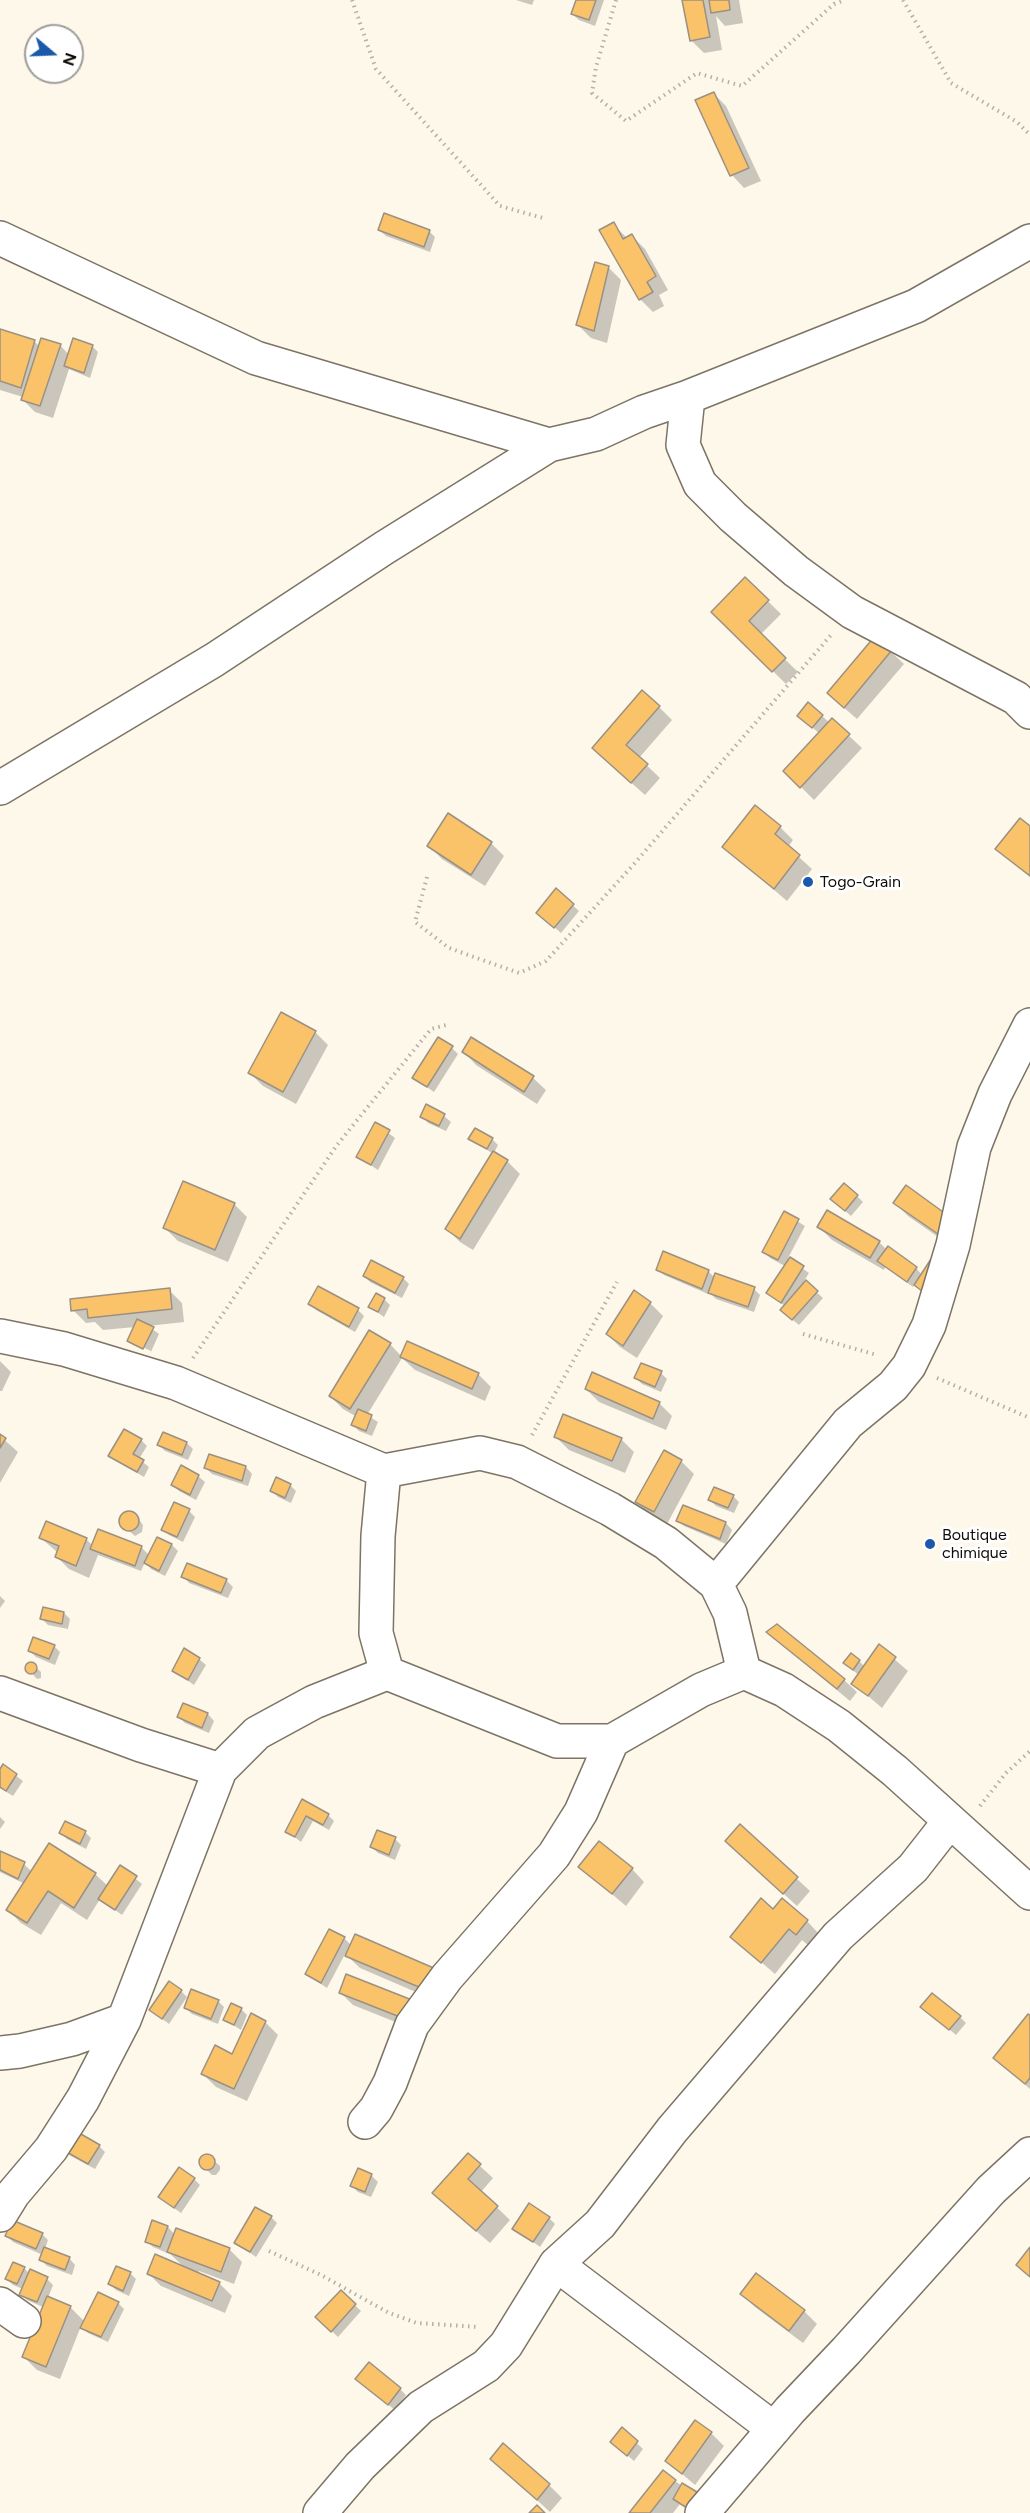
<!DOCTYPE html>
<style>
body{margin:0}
#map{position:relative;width:1030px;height:2513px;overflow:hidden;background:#fef8ea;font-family:Figtree,sans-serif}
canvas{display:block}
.north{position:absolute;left:24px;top:24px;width:60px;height:60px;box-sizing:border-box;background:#fff;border:2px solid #9f9e9c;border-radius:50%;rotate:109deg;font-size:16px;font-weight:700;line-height:24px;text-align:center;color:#0f0c07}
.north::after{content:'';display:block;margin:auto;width:21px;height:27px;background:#1c58a9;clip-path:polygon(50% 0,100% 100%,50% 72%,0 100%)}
</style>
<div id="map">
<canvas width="1030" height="2513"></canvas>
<div class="north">N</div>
</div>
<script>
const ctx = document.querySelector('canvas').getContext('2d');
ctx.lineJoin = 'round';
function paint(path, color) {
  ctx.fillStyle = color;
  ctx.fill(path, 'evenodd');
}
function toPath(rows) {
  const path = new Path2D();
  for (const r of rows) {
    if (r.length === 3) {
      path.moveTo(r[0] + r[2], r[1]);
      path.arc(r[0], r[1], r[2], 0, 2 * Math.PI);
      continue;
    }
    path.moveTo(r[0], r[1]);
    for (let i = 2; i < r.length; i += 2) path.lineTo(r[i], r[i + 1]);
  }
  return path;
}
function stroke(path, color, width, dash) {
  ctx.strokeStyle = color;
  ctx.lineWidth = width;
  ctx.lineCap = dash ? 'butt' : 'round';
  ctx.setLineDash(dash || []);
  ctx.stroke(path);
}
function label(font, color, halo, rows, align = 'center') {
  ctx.font = font + ' Figtree,sans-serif';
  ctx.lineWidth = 6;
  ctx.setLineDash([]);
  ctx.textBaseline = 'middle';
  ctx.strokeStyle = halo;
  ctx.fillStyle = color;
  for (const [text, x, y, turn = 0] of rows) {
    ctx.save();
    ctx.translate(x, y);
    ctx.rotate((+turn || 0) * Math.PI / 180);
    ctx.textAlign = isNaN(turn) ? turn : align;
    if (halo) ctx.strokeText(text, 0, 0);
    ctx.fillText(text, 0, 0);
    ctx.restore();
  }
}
paint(toPath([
 [516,0,534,0,532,5],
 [577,0,604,0,595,26,579,20,572,14],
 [684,0,739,0,743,23,725,26,716,16,722,50,704,53,691,40],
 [714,94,726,106,761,181,744,188,732,175,697,101],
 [613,224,627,238,632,236,645,249,668,290,659,295,664,306,653,312,640,299],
 [379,230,429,231,435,237,430,252,386,236],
 [608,267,621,280,607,343,591,338,578,325],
 [0,331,34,341,40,347,60,345,69,355,92,346,98,352,90,378,69,369,53,418,35,412,22,399,23,397,0,390],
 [745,579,781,614,760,635,798,672,786,684,713,612],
 [891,652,904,664,857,719,842,706],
 [659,707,672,720,639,758,660,778,645,795,607,761],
 [822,716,830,723,832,720,862,748,814,800,785,771,820,734,806,722],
 [780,827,793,840,788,847,812,869,787,901,724,847],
 [1030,828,1030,877,997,849],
 [491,843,504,856,485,886,442,859,429,846],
 [556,890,579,911,561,933,544,918],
 [281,1014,315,1032,328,1045,296,1104,263,1086,250,1073],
 [452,1048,458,1054,434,1092,414,1078],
 [464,1052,533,1078,546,1090,537,1104,476,1065],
 [427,1106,444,1116,451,1122,446,1131,428,1123,422,1116],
 [376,1124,395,1138,378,1170,358,1157],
 [470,1138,492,1139,498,1145,494,1153,507,1161,520,1174,473,1250,460,1242,447,1229,493,1154],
 [906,1187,951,1246,908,1216,895,1203],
 [857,1196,863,1202,851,1216,838,1205],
 [234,1204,247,1217,228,1262,178,1241,165,1228],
 [784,1213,805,1226,788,1258,809,1273,804,1281,823,1298,799,1325,788,1316,785,1306,768,1293,785,1266,770,1258,764,1252],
 [828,1213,879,1242,887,1250,916,1268,922,1275,929,1296,915,1284,913,1287,885,1267,884,1270,832,1240,819,1227],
 [658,1269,708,1271,715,1278,754,1289,760,1295,754,1312,716,1299,709,1292,708,1294,664,1275],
 [364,1276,403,1278,409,1284,402,1298,370,1282],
 [319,1288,358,1310,364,1316,355,1332,316,1310,310,1304],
 [169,1290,182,1303,184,1322,148,1326,159,1334,150,1354,134,1346,150,1354,151,1351,134,1343,134,1346,129,1341,135,1327,103,1330,95,1322,86,1323,73,1310],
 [384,1299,390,1305,384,1317,370,1307],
 [650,1303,663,1316,637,1358,620,1347,607,1334],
 [390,1344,402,1357,478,1374,491,1387,485,1401,415,1370,402,1358,367,1415,378,1422,372,1436,359,1431,353,1425,357,1417,343,1409,330,1396],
 [0,1361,11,1372,2,1391,0,1391],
 [661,1373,667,1379,661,1392,642,1384,636,1378],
 [586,1389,659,1403,672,1416,666,1430,599,1402],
 [0,1436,18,1452,0,1483],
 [556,1437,621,1439,634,1452,625,1473,569,1450],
 [141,1440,147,1446,139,1459,149,1467,144,1477,116,1461,110,1455],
 [187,1443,193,1449,188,1460,165,1451,159,1445],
 [681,1461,694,1474,667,1524,649,1515,636,1502],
 [181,1467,198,1476,205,1482,196,1500,179,1491,173,1485],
 [246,1467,252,1474,248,1486,212,1474,206,1468],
 [290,1485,296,1491,291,1503,278,1497,272,1491],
 [733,1496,739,1502,734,1513,716,1506,710,1500],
 [175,1504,189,1511,195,1517,183,1542,169,1535,163,1529],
 [684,1506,726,1523,732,1530,726,1544,684,1526,678,1520],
 [125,1514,133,1514,140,1521,143,1525,142,1532,135,1536,124,1527,121,1522],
 [98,1531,142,1548,149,1555,158,1539,172,1545,178,1551,165,1576,151,1569,145,1562,141,1571,98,1555,89,1578,69,1569,56,1556,58,1553,41,1538,86,1539,93,1546],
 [188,1565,226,1580,233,1587,228,1598,189,1583,183,1576],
 [0,1596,5,1601,0,1608],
 [64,1613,70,1619,68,1629,48,1625,42,1619],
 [768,1633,844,1680,857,1692,850,1701],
 [54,1646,60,1652,55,1665,36,1657,30,1651],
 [879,1646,908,1671,882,1708,853,1683,859,1675,851,1669,859,1661,865,1667],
 [199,1659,206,1665,194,1685,174,1671],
 [32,1664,41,1672,41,1678,37,1679,27,1668],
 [184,1704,208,1714,214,1721,209,1733,185,1723,179,1717],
 [3,1766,23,1781,13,1796,0,1788,0,1772],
 [303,1801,328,1815,334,1821,329,1830,313,1821,301,1842,287,1831],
 [0,1817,5,1822,0,1829],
 [740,1826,810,1891,797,1906,740,1854],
 [85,1832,91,1838,86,1849,67,1839,61,1833],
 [378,1832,395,1839,401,1845,395,1860,378,1853,372,1847],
 [0,1852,24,1864,32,1872,95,1874,108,1886,121,1867,142,1884,122,1915,100,1899,87,1920,61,1903,41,1935,21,1923,8,1910,25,1884,0,1872],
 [580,1867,632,1869,644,1882,626,1906],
 [773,1911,807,1921,819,1934,809,1946,802,1940,775,1974,732,1937],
 [355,1936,439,2002,360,1968,345,1954,327,1988,306,1974,344,1938,351,1945],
 [181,1991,187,1997,169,2024,157,2015],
 [340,1992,425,2014,418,2031,353,2005],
 [218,2001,224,2007,218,2024,192,2014,186,2008],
 [241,2009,247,2015,241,2030,225,2020],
 [929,2012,960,2017,966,2023,956,2035],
 [1030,2017,1030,2089,995,2058],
 [265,2022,278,2035,247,2101,216,2087,203,2074,232,2056],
 [99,2146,105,2152,95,2169,71,2156,65,2150],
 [468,2155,493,2178,481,2192,510,2220,490,2243,447,2206],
 [209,2156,220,2166,220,2170,216,2175,212,2175,202,2165,202,2159],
 [371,2175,378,2182,371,2197,358,2192,352,2186],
 [194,2179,200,2185,181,2213,167,2203],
 [271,2217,277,2223,256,2257,236,2243],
 [549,2218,555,2224,540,2247,514,2228],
 [168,2227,175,2235,229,2249,242,2262,234,2284,199,2271,198,2274,219,2283,232,2296,225,2313,161,2286,148,2273,185,2268,167,2251,167,2253,153,2247,146,2241],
 [42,2234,48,2240,45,2249,69,2258,75,2265,72,2275,47,2266,41,2260,43,2255,13,2242,7,2236],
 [24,2268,30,2274,47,2279,53,2285,48,2298,70,2307,85,2322,118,2303,124,2309,108,2342,88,2333,81,2326,60,2379,37,2370,24,2357,43,2307,27,2300,21,2294,23,2289,13,2285,7,2279],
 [130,2273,136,2279,129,2296,116,2290,110,2284],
 [341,2292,361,2311,338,2337,317,2317],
 [742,2294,804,2311,817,2324,803,2343,755,2307],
 [363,2385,400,2389,406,2395,395,2410],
 [623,2430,643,2449,634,2461,619,2448],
 [711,2433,724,2446,695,2485,667,2461],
 [492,2459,549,2485,562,2498,550,2512],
 [675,2481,702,2500,694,2513,680,2504,673,2513,631,2513]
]), '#0003');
const building = toPath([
 [576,0,596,0,589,20,571,14,576,0],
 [682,0,703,0,710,37,690,41,682,0],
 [709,0,729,0,730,10,711,13,709,0],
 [714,92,749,168,730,176,695,100,714,92],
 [384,213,430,230,424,247,378,230,384,213],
 [614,222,623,239,632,234,656,276,647,282,653,292,639,300,599,230,614,222],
 [595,262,609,266,594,331,576,325,595,262],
 [0,329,35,340,21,388,0,381,0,329],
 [41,338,61,344,40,406,21,400,41,338],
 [73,338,93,345,84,373,64,366,73,338],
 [745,577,769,600,749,621,786,658,772,672,711,612,745,577],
 [875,636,892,650,844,708,827,693,875,636],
 [642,690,660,706,626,745,648,764,631,783,592,748,642,690],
 [808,702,823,715,812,728,797,716,808,702],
 [832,718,850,734,800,788,783,771,832,718],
 [755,805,781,826,775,834,800,855,774,889,722,847,755,805],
 [448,813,492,842,471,875,427,846,448,813],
 [1020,818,1030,826,1030,876,995,849,1020,818],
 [556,888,574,904,554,928,536,913,556,888],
 [281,1012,316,1031,283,1092,248,1073,281,1012],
 [438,1037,453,1046,427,1087,412,1078,438,1037],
 [471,1037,534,1076,524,1092,462,1052,471,1037],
 [426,1104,445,1114,439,1126,420,1117,426,1104],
 [375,1122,390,1130,371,1165,356,1157,375,1122],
 [475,1128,493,1138,487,1149,468,1139,475,1128],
 [493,1151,508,1160,460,1239,445,1229,493,1151],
 [183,1181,235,1203,215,1250,163,1228,183,1181],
 [844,1183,858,1195,845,1211,830,1199,844,1183],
 [906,1185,950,1217,938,1234,893,1203,906,1185],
 [827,1210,880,1241,870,1258,817,1227,827,1210],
 [784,1211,799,1219,778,1260,762,1252,784,1211],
 [888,1246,917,1267,907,1282,877,1261,888,1246],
 [663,1251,709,1270,702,1289,656,1270,663,1251],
 [933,1256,922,1291,914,1285,933,1256],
 [790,1257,804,1266,781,1303,766,1293,790,1257],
 [371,1260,404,1277,395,1293,363,1276,371,1260],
 [715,1273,755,1287,748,1307,708,1293,715,1273],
 [806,1280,818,1291,792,1320,780,1310,806,1280],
 [318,1286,359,1308,349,1327,308,1304,318,1286],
 [170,1288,172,1309,88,1318,87,1309,71,1311,70,1299,170,1288],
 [634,1290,651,1302,623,1346,606,1334,634,1290],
 [376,1293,385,1298,378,1312,368,1307,376,1293],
 [137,1319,154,1327,143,1349,127,1341,137,1319],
 [369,1330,391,1343,350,1409,329,1396,369,1330],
 [407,1341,479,1373,472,1389,400,1357,407,1341],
 [641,1363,662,1371,655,1387,634,1378,641,1363],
 [592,1372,660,1402,653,1419,585,1389,592,1372],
 [358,1409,372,1415,366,1431,351,1425,358,1409],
 [563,1414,622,1438,612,1461,554,1437,563,1414],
 [124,1429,142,1439,133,1454,144,1460,137,1472,108,1456,124,1429],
 [163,1432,187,1442,182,1455,157,1445,163,1432],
 [0,1434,6,1438,0,1448,0,1434],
 [664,1450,682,1460,654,1512,635,1502,664,1450],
 [209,1454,246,1466,242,1481,204,1468,209,1454],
 [181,1465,199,1475,190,1495,171,1485,181,1465],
 [276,1477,291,1484,285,1498,270,1491,276,1477],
 [714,1487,734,1495,728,1508,708,1500,714,1487],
 [174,1502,190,1509,177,1537,161,1530,174,1502],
 [683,1505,726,1522,720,1539,676,1521,683,1505],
 [129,1521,10],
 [46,1521,87,1538,76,1566,55,1557,59,1546,39,1538,46,1521],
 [98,1529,142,1546,135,1566,90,1549,98,1529],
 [157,1537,172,1544,159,1571,144,1563,157,1537],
 [187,1563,227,1579,221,1593,181,1577,187,1563],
 [43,1607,64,1612,62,1624,40,1619,43,1607],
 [777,1624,845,1679,837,1689,766,1632,777,1624],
 [33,1637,55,1645,49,1659,28,1651,33,1637],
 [879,1644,896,1657,868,1696,851,1684,879,1644],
 [184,1648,200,1658,188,1680,172,1671,184,1648],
 [851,1653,860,1660,853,1670,843,1663,851,1653],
 [31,1668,6],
 [183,1703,208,1713,202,1728,177,1717,183,1703],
 [3,1764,17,1774,6,1791,0,1787,0,1769,3,1764],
 [302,1799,329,1814,323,1825,306,1816,295,1837,285,1832,302,1799],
 [65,1821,86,1831,80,1844,59,1833,65,1821],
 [740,1824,798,1877,783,1894,725,1841,740,1824],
 [377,1830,396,1837,389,1855,370,1847,377,1830],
 [599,1841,633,1868,612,1894,578,1867,599,1841],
 [49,1843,96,1873,74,1908,48,1891,27,1923,6,1910,49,1843],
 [0,1851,25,1862,18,1879,0,1870,0,1851],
 [120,1865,137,1876,115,1910,98,1899,120,1865],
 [761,1898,773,1909,782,1898,808,1920,796,1935,789,1929,761,1963,730,1937,761,1898],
 [329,1929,345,1937,321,1983,305,1974,329,1929],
 [355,1934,436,1969,426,1990,345,1956,355,1934],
 [346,1974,412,2000,405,2019,339,1993,346,1974],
 [169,1981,182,1990,162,2019,149,2010,169,1981],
 [191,1989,219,2000,211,2019,184,2008,191,1989],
 [932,1993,961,2016,949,2030,920,2007,932,1993],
 [231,2003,242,2008,234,2025,223,2020,231,2003],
 [251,2013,266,2021,234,2089,201,2074,215,2045,232,2054,251,2013],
 [1028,2014,1030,2015,1030,2078,1025,2084,993,2058,1028,2014],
 [74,2130,100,2145,88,2164,63,2150,74,2130],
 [468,2153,481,2164,468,2179,498,2206,476,2231,432,2193,468,2153],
 [207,2162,8],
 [179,2167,195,2178,174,2208,158,2197,179,2167],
 [358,2168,372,2174,365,2192,350,2186,358,2168],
 [529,2203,550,2217,533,2242,512,2229,529,2203],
 [255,2207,272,2216,250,2252,234,2243,255,2207],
 [12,2220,43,2233,36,2249,5,2236,12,2220],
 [152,2220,168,2226,160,2247,145,2242,152,2220],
 [176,2228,230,2248,221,2272,167,2252,176,2228],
 [44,2247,70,2257,65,2270,39,2260,44,2247],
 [1030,2247,1030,2277,1016,2265,1030,2247],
 [155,2254,220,2282,212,2301,147,2274,155,2254],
 [13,2262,25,2267,17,2284,5,2279,13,2262],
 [116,2266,131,2272,123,2291,108,2284,116,2266],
 [30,2269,48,2277,37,2302,19,2295,30,2269],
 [756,2273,805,2310,789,2331,740,2294,756,2273],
 [341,2290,356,2304,331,2332,315,2317,341,2290],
 [98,2292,119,2302,101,2337,80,2328,98,2292],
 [47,2296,71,2306,46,2367,22,2357,47,2296],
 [369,2362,401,2388,388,2405,355,2379,369,2362],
 [695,2420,712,2432,682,2474,665,2461,695,2420],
 [622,2427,638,2441,627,2456,610,2442,622,2427],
 [503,2443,550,2484,537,2500,490,2459,503,2443],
 [663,2470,676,2480,650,2513,629,2513,663,2470],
 [682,2483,697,2492,687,2508,673,2499,682,2483],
 [537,2505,545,2513,529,2513,537,2505]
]);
paint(building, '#fac36a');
stroke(building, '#9b9183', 1.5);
const minor = toPath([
 [0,238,256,358,549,445],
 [688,397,683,445,700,484,733,517,796,571,852,612,1016,698,1030,712],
 [0,788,214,660,384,548,549,445,596,434,644,412,688,397,916,306,1030,241],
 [0,1336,64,1349,176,1383,384,1471,378,1536,376,1633,387,1673],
 [384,1471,480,1453,517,1462,610,1509,666,1543,716,1584,730,1613,744,1672],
 [716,1584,848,1423,893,1386,909,1366,929,1325,953,1245,974,1147,995,1094,1030,1025],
 [0,1693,141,1745,220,1770],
 [0,2053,20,2051,72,2039,124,2020,220,1770,257,1733,314,1702,387,1673,557,1741,612,1741,701,1690,744,1672,784,1690,839,1726,895,1771,1030,1893],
 [365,2122,376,2109,390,2083,412,2025,447,1977,554,1855,581,1812,612,1741],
 [0,2215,13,2194,51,2149,83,2099,124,2020],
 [556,2264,774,2429],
 [0,2304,24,2321],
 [320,2513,360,2466,421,2407,486,2366,506,2345,556,2264,600,2224,672,2130,838,1936,913,1868,949,1822],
 [702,2513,790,2410,846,2351,991,2190,1030,2154]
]);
stroke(minor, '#7c7465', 36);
stroke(toPath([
 [352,0,376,69,500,206,543,218],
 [616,0,596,67,592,93,626,121,697,73,742,86,834,4,845,0],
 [903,0,951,83,1017,122,1030,135],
 [427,877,415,922,449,948,519,973,546,961,634,864,831,635],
 [803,1334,877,1355],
 [193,1358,337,1145,431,1029,450,1024],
 [937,1378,1030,1418],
 [532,1435,617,1282],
 [980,1806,1006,1773,1030,1751],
 [269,2251,321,2275,389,2313,417,2323,479,2327]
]), '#b5b0a5', 4, [1.5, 4.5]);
stroke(minor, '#fff', 33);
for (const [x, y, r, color] of [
 [808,882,6,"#1c58a9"],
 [930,1544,6,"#1c58a9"]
]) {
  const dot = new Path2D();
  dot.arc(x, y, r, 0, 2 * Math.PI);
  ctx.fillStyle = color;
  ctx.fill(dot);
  stroke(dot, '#fff', 2);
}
label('16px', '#0f0c07', '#fff', [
 ["Togo-Grain",820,882],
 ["Boutique",942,1535],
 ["chimique",942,1553]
], 'left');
</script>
